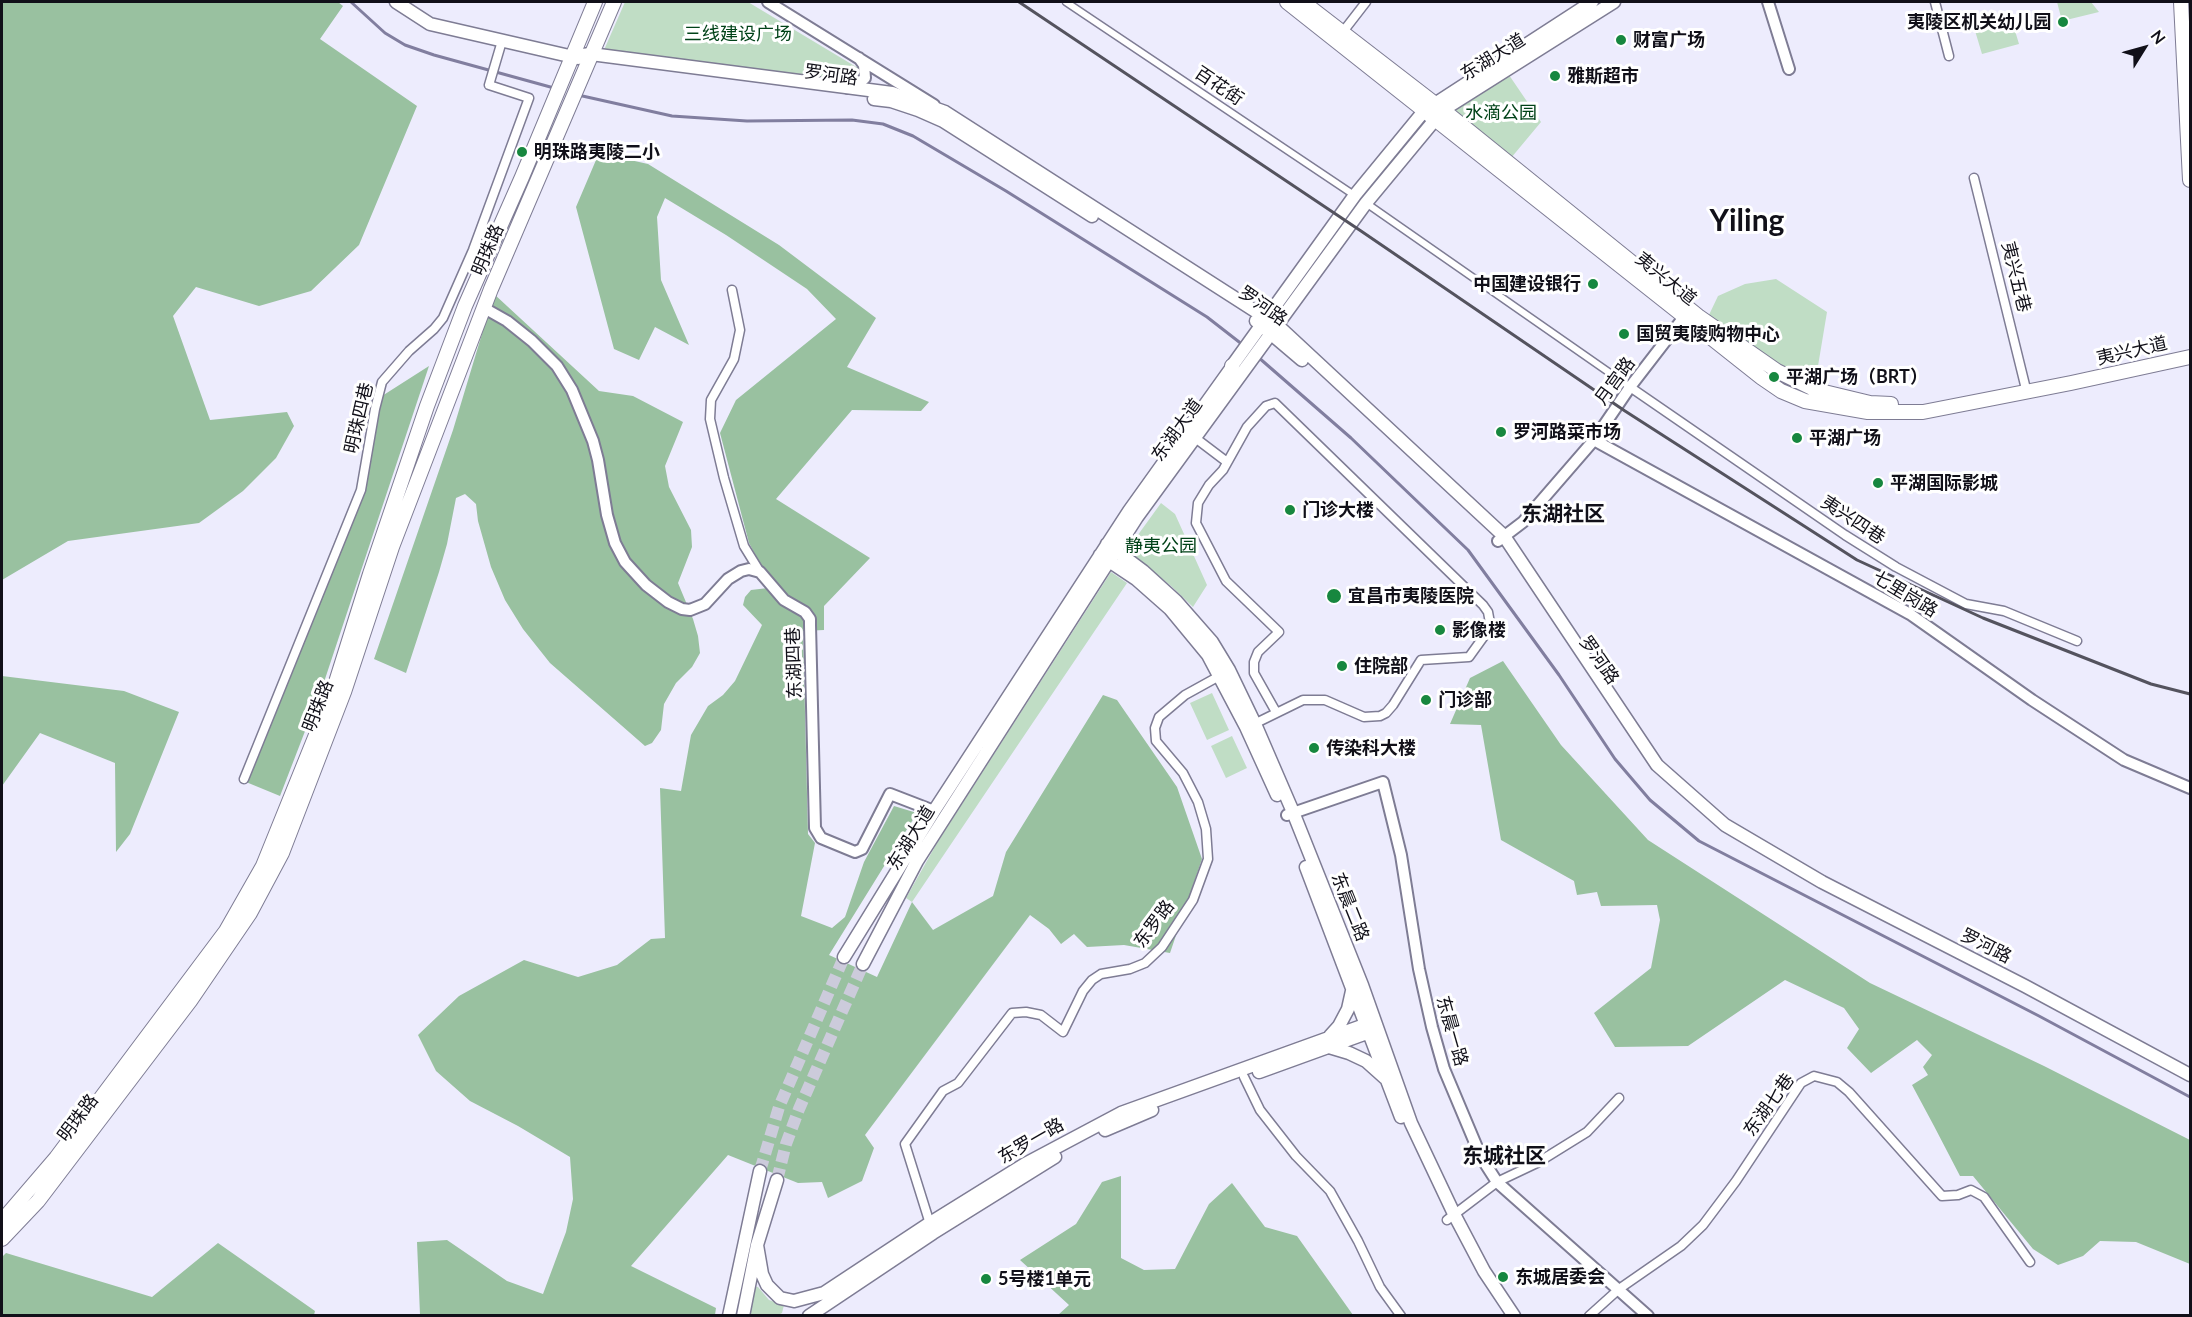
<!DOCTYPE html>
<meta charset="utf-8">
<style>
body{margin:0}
#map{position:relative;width:2192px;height:1317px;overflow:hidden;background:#edecfd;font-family:Lato,sans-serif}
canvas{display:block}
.frame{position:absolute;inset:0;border:3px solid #111019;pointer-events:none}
.north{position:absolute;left:2114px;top:18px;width:60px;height:60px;-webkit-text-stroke:4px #fff;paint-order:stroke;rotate:53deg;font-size:16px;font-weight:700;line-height:24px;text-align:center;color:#111019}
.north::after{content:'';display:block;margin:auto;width:21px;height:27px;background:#111019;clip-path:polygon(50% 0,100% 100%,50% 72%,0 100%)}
</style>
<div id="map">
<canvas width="2192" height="1317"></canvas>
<div class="frame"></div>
<div class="north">N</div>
</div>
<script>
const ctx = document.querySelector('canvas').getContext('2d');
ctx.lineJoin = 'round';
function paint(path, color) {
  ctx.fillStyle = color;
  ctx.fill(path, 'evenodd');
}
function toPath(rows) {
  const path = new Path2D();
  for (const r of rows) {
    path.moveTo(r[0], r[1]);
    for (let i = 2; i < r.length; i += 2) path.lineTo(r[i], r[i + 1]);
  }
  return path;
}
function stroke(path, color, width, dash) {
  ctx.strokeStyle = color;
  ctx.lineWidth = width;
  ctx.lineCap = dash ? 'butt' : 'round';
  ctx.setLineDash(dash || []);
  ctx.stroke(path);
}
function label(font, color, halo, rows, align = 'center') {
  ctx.font = font + ' Lato,"Noto Sans SC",sans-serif';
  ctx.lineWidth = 6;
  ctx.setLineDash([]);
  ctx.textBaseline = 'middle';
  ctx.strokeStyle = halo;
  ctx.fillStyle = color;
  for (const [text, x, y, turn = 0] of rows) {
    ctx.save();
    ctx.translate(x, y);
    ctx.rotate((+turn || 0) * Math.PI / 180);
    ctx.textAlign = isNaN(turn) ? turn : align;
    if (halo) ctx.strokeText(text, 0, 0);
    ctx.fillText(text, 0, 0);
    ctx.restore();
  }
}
paint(toPath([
 [625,2,748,2,858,68,851,81,604,50],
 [2057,2,2091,2,2099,12,2062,21],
 [2010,14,2019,44,1982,54,1973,24],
 [1509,75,1541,122,1511,158,1452,110],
 [1776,279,1827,312,1815,384,1775,364,1708,317,1718,296,1745,284],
 [1161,503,1175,514,1207,585,1193,607,1171,586,1127,550],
 [1111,572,1127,583,912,902,906,898,937,843],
 [1212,693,1229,730,1207,740,1190,703],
 [1232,736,1247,768,1226,778,1211,746],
 [753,1286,758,1287,769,1300,784,1305,782,1313,778,1315,745,1315]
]), '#c0ddc5');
paint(toPath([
 [2,2,338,2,343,6,320,39,417,106,359,245,311,291,259,306,196,287,173,316,210,420,287,412,294,426,276,458,243,491,199,523,68,541,2,580],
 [599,153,648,164,779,245,876,318,847,367,929,402,921,411,852,410,776,499,870,558,824,606,824,630,803,631,808,834,815,843,801,916,832,928,845,917,864,862,894,806,917,813,829,955,877,977,912,902,933,930,993,896,1006,852,1103,695,1117,700,1177,787,1202,859,1170,953,1124,945,1087,947,1074,934,1061,944,1049,929,1030,915,865,1135,874,1148,862,1181,828,1198,822,1182,798,1183,728,1155,631,1266,716,1308,715,1315,420,1315,417,1242,447,1240,507,1281,543,1294,566,1232,573,1199,570,1157,518,1126,470,1101,436,1071,418,1035,459,996,524,960,578,977,617,965,651,939,665,938,660,788,681,791,691,735,708,706,723,695,735,681,762,625,743,605,745,597,751,590,768,588,763,569,749,543,720,433,736,400,836,319,807,289,726,235,665,198,657,217,661,280,689,345,655,327,639,360,614,349,576,207],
 [494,294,599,391,633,396,683,422,665,466,669,487,691,530,692,547,678,583,693,619,698,636,700,653,692,667,676,683,664,704,661,730,652,743,645,746,550,663,523,629,505,600,491,567,478,521,476,504,465,494,456,498,447,544,439,572,406,673,374,659,453,430],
 [429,366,324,682,280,796,246,782,365,493,382,396],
 [1503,661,1561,745,1648,840,1870,983,2044,1066,2190,1140,2190,1264,2136,1242,2100,1241,2083,1256,2058,1265,2033,1249,1973,1176,1960,1176,1934,1126,1912,1085,1928,1075,1923,1067,1932,1055,1917,1040,1871,1073,1847,1048,1859,1029,1844,1008,1785,980,1688,1046,1615,1047,1594,1013,1651,968,1660,920,1657,905,1601,906,1597,892,1577,895,1574,881,1501,840,1481,725,1450,724,1470,678],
 [2,676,124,691,179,712,130,834,116,852,115,763,40,733,2,786],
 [1121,1176,1121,1258,1144,1270,1175,1269,1209,1204,1232,1183,1265,1227,1297,1236,1353,1315,1058,1315,1069,1305,1020,1260,1076,1224,1102,1182],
 [218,1243,315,1311,314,1315,2,1315,2,1257,6,1253,152,1297]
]), '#99c1a0');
stroke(toPath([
 [351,2,385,33,405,45,434,55,554,88],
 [578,95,672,116,747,121,852,120,883,124,913,136,1006,191,1207,317,1243,345],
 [1258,357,1351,438,1468,550,1559,675,1615,759,1650,800,1699,841,2039,1016,2190,1097]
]), '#817e9f', 3);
stroke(toPath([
 [760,1171,779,1107,844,957],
 [777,1180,786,1144,799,1109,863,964]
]), '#cccbdb', 12, [12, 6]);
const pedestrian = toPath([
 [1066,2,1354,195],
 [1366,203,1630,387]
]);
const minor = toPath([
 [1935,2,1949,56],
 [1342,33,1366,2],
 [1974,178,2025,385],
 [732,290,740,330,734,359,711,400,710,419,724,478,744,546,760,572],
 [1630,387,1845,535,1896,567,1966,604,2004,611,2077,641],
 [1194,437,1227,462],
 [1252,725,1303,700,1325,700,1364,717,1380,716,1386,713,1393,705,1421,660,1469,657,1487,632,1490,623,1488,612,1483,605,1275,403,1266,406,1247,427,1223,470,1209,485,1198,503,1196,523,1226,581,1279,632,1258,652,1254,662,1254,673,1276,712],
 [244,779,361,490,375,409,382,382,409,351,434,329,443,318,473,250,529,98,489,85,502,41],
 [1244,1077,1260,1110,1296,1156,1330,1191,1358,1241,1380,1287,1401,1316],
 [1447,1220,1497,1182,1537,1163,1587,1132,1619,1098],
 [931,1227,905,1144,943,1091,958,1083,1012,1013,1026,1012,1041,1015,1063,1032,1083,991,1092,980,1101,974,1130,969,1145,963,1162,947,1193,900,1208,859,1206,829,1198,802,1183,773,1156,741,1155,728,1159,717,1185,695,1223,674],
 [1589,1316,1619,1289,1681,1246,1703,1225,1736,1181,1801,1083,1814,1076,1837,1082,1849,1092,1942,1196,1958,1195,1971,1190,1984,1197,2030,1262]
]);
const tertiary = toPath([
 [768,2,934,105],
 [1768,2,1789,69],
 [848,88,856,86,865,78,864,65,859,58],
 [484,308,507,321,532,341,557,366,572,390,593,441,598,460,607,515,615,543,625,562,646,585,668,602,682,609,690,610,705,604,728,579,741,571,749,569,760,572,784,600,805,612,810,619,810,625,815,828,821,838,855,852,862,849,890,794,934,811],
 [1594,440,1910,614,2032,700,2124,760,2190,788],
 [1498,541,1523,522,1594,440,1630,387,1684,317],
 [1287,815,1383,782,1401,855,1419,969,1432,1027,1444,1069,1481,1157,1497,1182,1648,1316]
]);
const secondary = toPath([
 [396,2,430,24,578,58],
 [572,56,591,54,892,93,945,112,1277,325,1504,536,1657,765,1725,825,1822,882,2025,986,2190,1075],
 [874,99,891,101,918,110,943,121,1092,216],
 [1256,321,1302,360],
 [1232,366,1355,195,1424,111,1592,2],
 [1107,544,1143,571,1176,601,1212,642,1229,670,1255,724,1293,812,1362,985,1411,1123,1455,1216,1484,1271,1514,1316],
 [1100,555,1136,579,1170,609,1208,655,1246,727,1277,795],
 [1306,867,1401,1117],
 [844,957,934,811,1129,511,1232,367],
 [863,964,917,861,1137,517,1366,203,1443,110,1614,2],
 [1330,1036,1339,1026,1348,1009,1352,991],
 [1329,1047,1349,1053,1366,1061,1385,1078],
 [1259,1072,1375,1030],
 [1105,1130,1152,1110],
 [757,1245,762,1274,767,1285,780,1298,794,1301,824,1293,930,1223,1025,1164,1121,1113,1373,1022],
 [729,1316,760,1171],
 [743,1316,757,1245,777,1180],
 [809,1316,933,1233,1055,1157]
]);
const primary = toPath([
 [1287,2,1762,378,1781,391,1805,401,1868,412,1923,412,2071,383,2190,357],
 [1303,2,1443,110,1698,316,1777,371,1816,390,1870,403,1891,404],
 [2181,2,2190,180],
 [1232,367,1232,366],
 [2,1221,56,1158,226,931,263,866,331,698,370,574,427,406,465,306,522,177,595,2],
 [2,1239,38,1201,190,1001,250,913,282,853,344,692,392,547,491,289,614,2]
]);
stroke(pedestrian, '#7e7c94', 9);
stroke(minor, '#7e7c94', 11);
stroke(tertiary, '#7e7c94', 14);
stroke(secondary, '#7e7c94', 15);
stroke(primary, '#7e7c94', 16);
stroke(pedestrian, '#fff', 6);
stroke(minor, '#fff', 8);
stroke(tertiary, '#fff', 10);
stroke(secondary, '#fff', 12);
stroke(primary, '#fff', 14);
stroke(toPath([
 [1019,2,1361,231,1625,411,1857,560,1983,618,2151,684,2190,694]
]), '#54535e', 3);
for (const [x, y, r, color] of [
 [2063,22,6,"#17873f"],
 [1621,40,6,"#17873f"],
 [1555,76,6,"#17873f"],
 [522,152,6,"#17873f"],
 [1593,284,6,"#17873f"],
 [1624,334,6,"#17873f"],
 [1774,377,6,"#17873f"],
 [1501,432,6,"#17873f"],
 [1797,438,6,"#17873f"],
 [1878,483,6,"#17873f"],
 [1290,510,6,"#17873f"],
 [1334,596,8,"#17873f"],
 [1440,630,6,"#17873f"],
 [1342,666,6,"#17873f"],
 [1426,700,6,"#17873f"],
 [1314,748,6,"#17873f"],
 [1503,1277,6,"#17873f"],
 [986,1279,6,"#17873f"]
]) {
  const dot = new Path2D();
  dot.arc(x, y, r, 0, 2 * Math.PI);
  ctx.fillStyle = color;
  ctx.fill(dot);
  stroke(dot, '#fff', 2);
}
label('bold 18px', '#111019', '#fff', [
 ["夷陵区机关幼儿园",2051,22,"right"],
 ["财富广场",1633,40],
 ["雅斯超市",1567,76],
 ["明珠路夷陵二小",534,152],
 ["中国建设银行",1581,284,"right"],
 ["国贸夷陵购物中心",1636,334],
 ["平湖广场（BRT）",1786,377],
 ["罗河路菜市场",1513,432],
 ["平湖广场",1809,438],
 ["平湖国际影城",1890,483],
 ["门诊大楼",1302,510],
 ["宜昌市夷陵医院",1348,596],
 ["影像楼",1452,630],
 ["住院部",1354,666],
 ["门诊部",1438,700],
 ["传染科大楼",1326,748],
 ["东城居委会",1515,1277],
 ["5号楼1单元",998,1279]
], 'left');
label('18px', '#004218', '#fff', [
 ["三线建设广场",738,34],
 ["水滴公园",1501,113],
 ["静夷公园",1161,546]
]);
label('18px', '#111019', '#fff', [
 ["东湖大道",1493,57,-32],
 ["罗河路",831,75,8],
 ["百花街",1219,86,34],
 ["明珠路",488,250,-67],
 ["夷兴五巷",2016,277,76],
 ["夷兴大道",1666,279,39],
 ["罗河路",1263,306,35],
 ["夷兴大道",2132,351,-13],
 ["月宫路",1615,381,-54],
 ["明珠四巷",359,418,-77],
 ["东湖大道",1177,430,-54],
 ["夷兴四巷",1853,520,33],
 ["七里岗路",1905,594,31],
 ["罗河路",1599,660,55],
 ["东湖四巷",794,663,-92],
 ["明珠路",318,706,-69],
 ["东湖大道",911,838,-58],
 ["东晨二路",1350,907,68],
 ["东罗路",1154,924,-53],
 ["罗河路",1986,946,27],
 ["东晨一路",1452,1031,74],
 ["东湖七巷",1769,1105,-54],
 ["明珠路",78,1118,-53],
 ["东罗一路",1031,1141,-30]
]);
label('bold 21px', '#111019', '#fff', [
 ["东湖社区",1563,514],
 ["东城社区",1504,1156]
]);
label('bold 30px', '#111019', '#fff', [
 ["Yiling",1747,221]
]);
</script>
